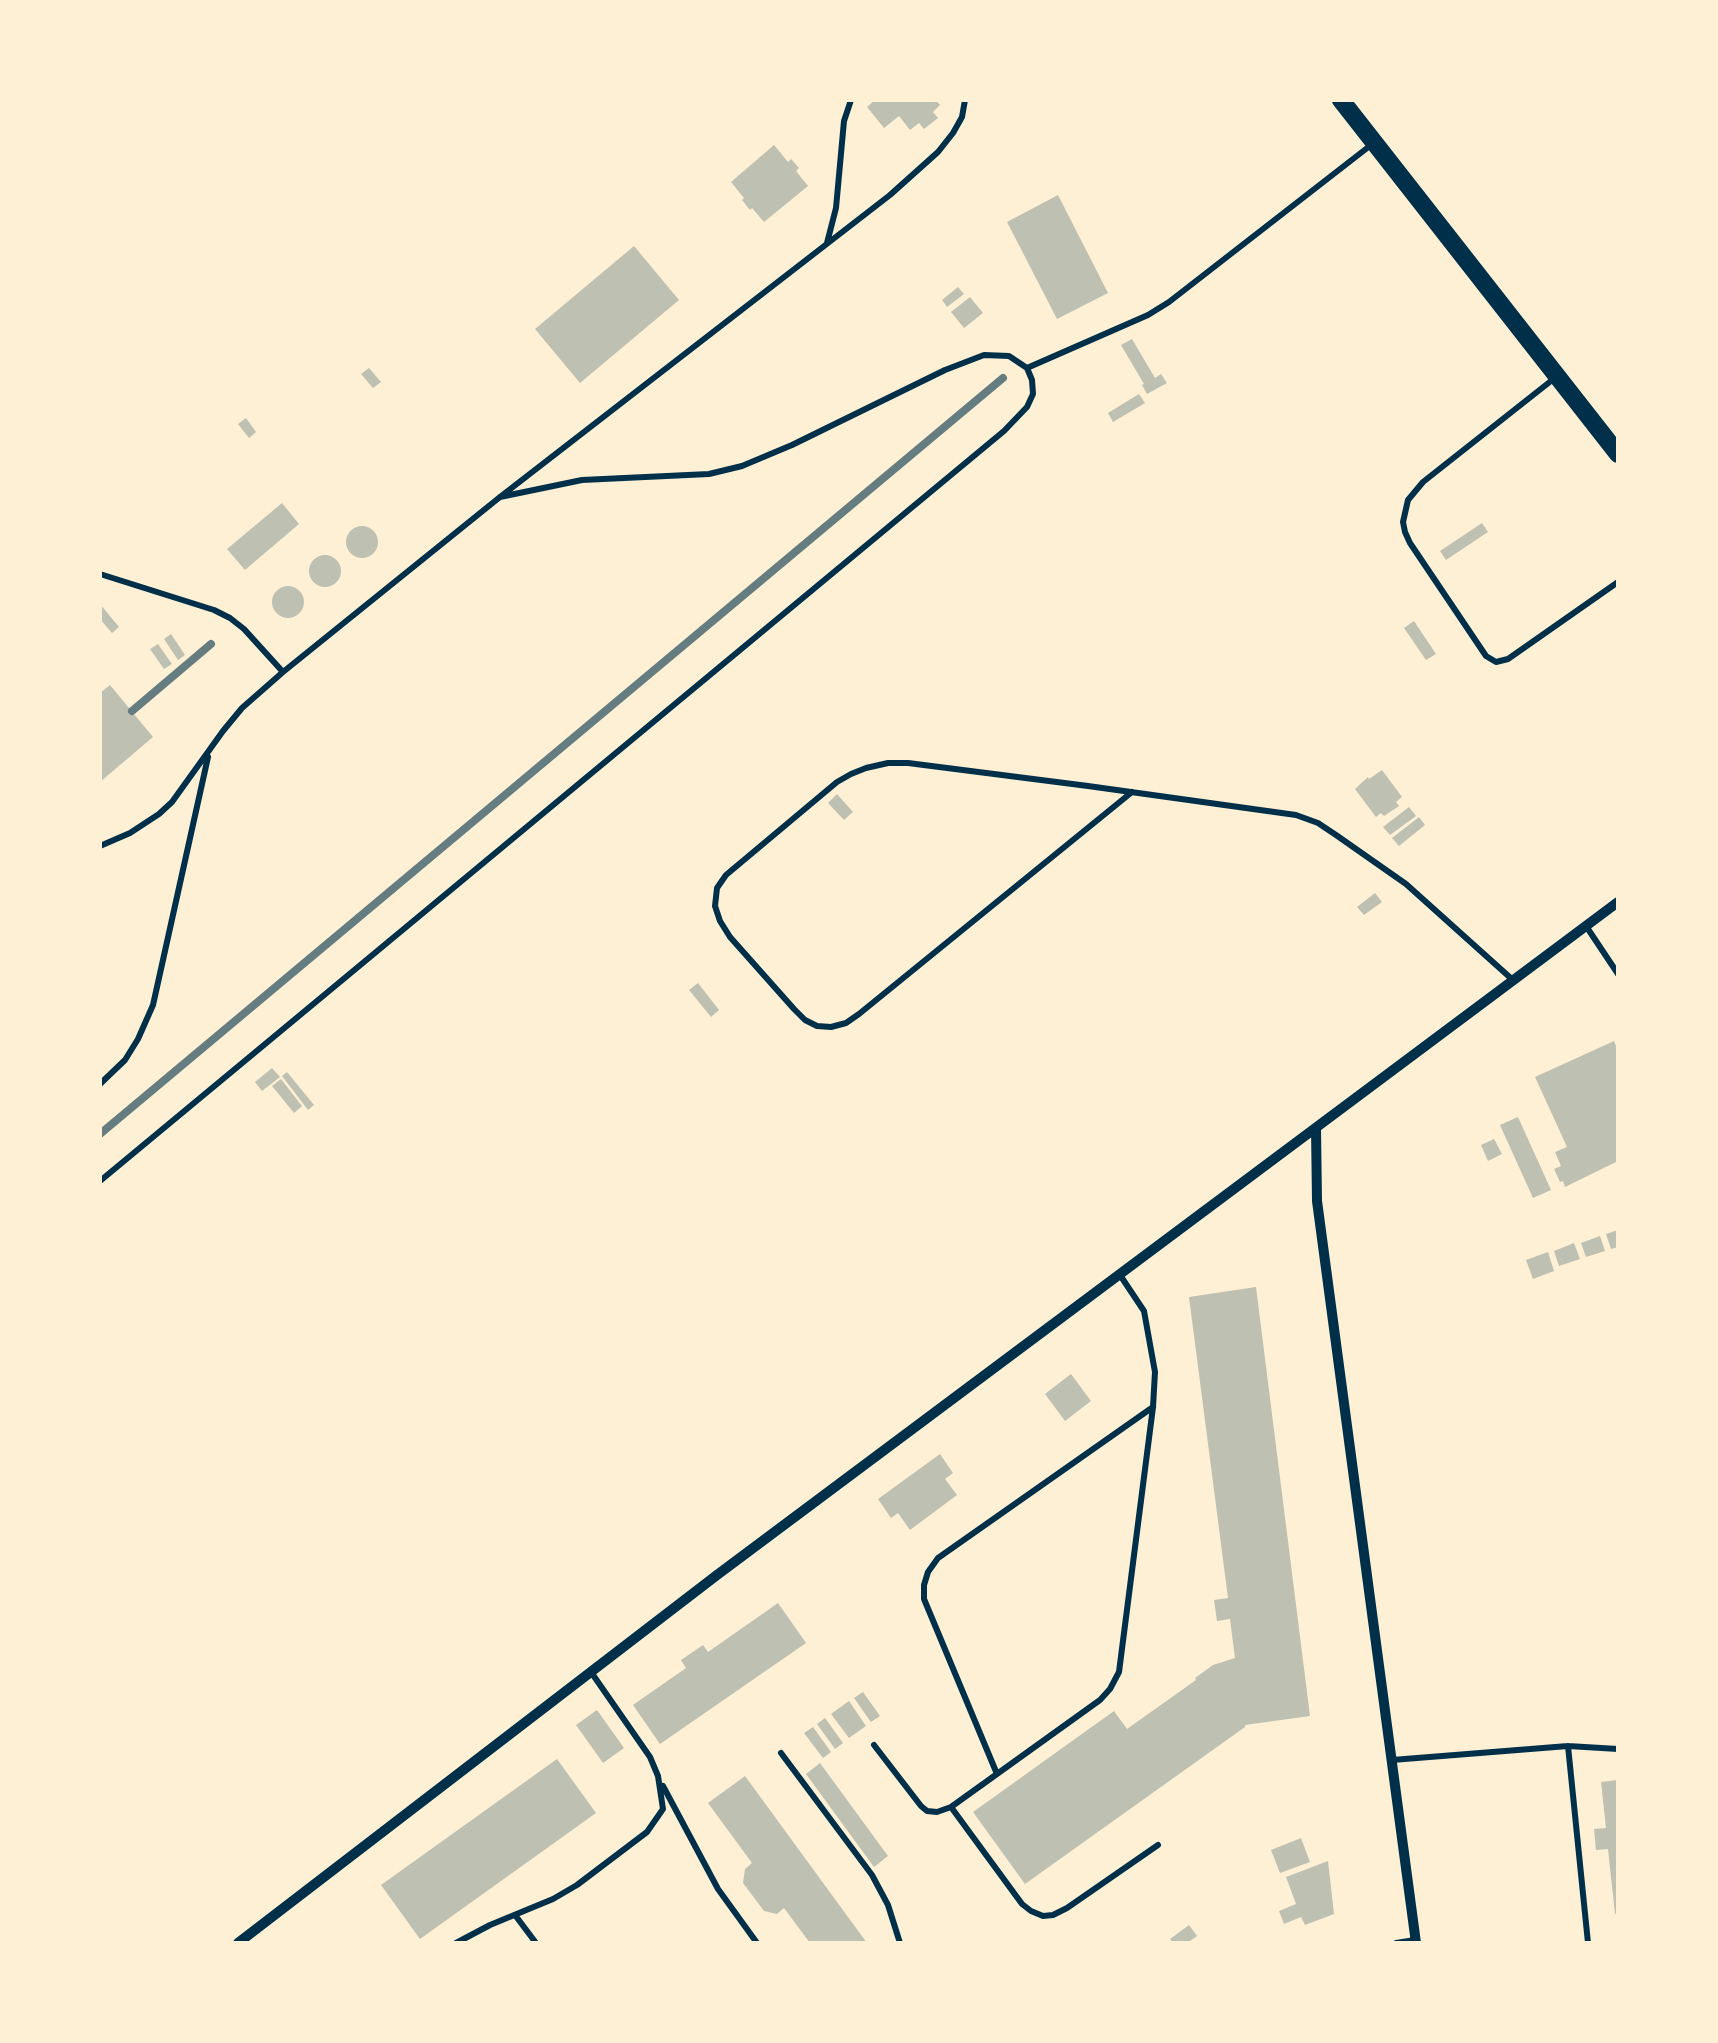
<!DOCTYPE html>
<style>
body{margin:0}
#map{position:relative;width:1718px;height:2043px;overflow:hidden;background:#fdf0d5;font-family:Lato,sans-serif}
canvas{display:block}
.frame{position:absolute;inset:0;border:102px solid #fdf0d5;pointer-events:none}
</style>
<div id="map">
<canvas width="1718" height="2043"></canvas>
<div class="frame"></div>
</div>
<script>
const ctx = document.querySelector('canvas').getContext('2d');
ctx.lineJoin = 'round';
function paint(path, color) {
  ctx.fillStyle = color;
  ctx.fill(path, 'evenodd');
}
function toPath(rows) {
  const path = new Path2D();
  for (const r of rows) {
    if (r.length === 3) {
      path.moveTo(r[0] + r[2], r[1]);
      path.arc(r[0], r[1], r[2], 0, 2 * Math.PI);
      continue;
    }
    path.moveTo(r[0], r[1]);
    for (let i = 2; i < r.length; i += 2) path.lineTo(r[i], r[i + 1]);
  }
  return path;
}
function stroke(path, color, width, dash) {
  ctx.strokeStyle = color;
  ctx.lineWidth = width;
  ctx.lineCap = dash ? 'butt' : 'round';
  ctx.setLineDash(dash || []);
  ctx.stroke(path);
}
paint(toPath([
 [875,100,936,100,940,105,933,112,938,118,924,129,919,123,910,130,899,116,884,128,867,107],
 [774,145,788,162,791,159,799,168,796,171,808,186,764,222,752,208,750,210,742,200,744,198,731,182],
 [1058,195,1108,293,1057,319,1007,222],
 [634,246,679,300,580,383,535,329],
 [958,287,964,294,947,307,942,300],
 [970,297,983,313,964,328,951,312],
 [1132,339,1155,378,1161,374,1167,383,1147,394,1142,385,1144,384,1121,345],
 [369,368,381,382,373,388,361,374],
 [1139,394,1145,403,1113,422,1108,413],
 [246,418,256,432,249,438,238,424],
 [282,503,299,524,245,570,227,549],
 [1482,523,1488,532,1446,560,1440,551],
 [362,542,16],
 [325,571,16],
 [288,602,16],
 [100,604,119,627,112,633,100,619],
 [1414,621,1436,654,1426,660,1404,628],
 [171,634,185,655,178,660,164,639],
 [158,644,172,664,164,669,150,649],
 [110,685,153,737,100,782,100,693],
 [1382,770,1402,797,1396,802,1399,806,1384,816,1381,813,1376,817,1355,789,1368,777,1369,779],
 [837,794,853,812,844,820,828,803],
 [1409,807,1416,816,1390,835,1383,827],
 [1419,817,1425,825,1399,846,1392,838],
 [1375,893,1382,902,1364,915,1357,907],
 [698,983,719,1010,711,1017,689,990],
 [1614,1041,1618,1051,1618,1161,1565,1187,1563,1181,1560,1182,1554,1169,1561,1166,1555,1152,1567,1147,1535,1077],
 [272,1068,280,1077,262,1091,255,1082],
 [287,1072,314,1105,308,1110,282,1076],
 [281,1079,302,1106,294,1113,272,1086],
 [1518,1117,1551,1190,1533,1198,1500,1125],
 [1494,1139,1502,1154,1488,1161,1481,1145],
 [1618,1230,1618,1247,1611,1249,1606,1234],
 [1600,1236,1605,1251,1586,1257,1581,1243],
 [1574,1243,1580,1259,1559,1266,1554,1251],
 [1548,1252,1554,1271,1533,1279,1526,1260],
 [1256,1287,1310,1716,1245,1725,1245,1727,1025,1884,973,1812,1114,1711,1127,1729,1196,1680,1195,1678,1213,1665,1235,1658,1230,1619,1217,1621,1214,1600,1228,1598,1189,1297],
 [1071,1374,1091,1401,1065,1421,1045,1394],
 [940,1454,953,1473,945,1479,957,1495,910,1530,898,1513,891,1518,878,1499],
 [778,1603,806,1643,660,1744,633,1705,686,1668,681,1660,703,1645,708,1652],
 [863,1692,880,1716,871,1722,854,1698],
 [849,1701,866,1726,849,1738,831,1714],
 [597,1710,624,1748,603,1763,576,1725],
 [825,1718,843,1743,835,1749,817,1724],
 [813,1727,831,1752,823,1758,804,1733],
 [557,1759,596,1813,420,1939,381,1885],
 [820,1763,888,1856,874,1867,806,1774],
 [745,1776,867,1943,810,1943,784,1908,777,1914,764,1911,743,1883,745,1869,752,1863,708,1803],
 [1618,1780,1618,1914,1615,1914,1608,1849,1596,1850,1594,1829,1606,1828,1601,1782],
 [1301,1838,1310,1862,1280,1873,1271,1850],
 [1328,1861,1334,1914,1305,1925,1301,1917,1284,1924,1279,1911,1296,1904,1286,1877],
 [1189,1925,1197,1936,1187,1943,1173,1943,1170,1939]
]), '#bec0b2');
stroke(toPath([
 [827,243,836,208,844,121,851,100],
 [1027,368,1148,315,1169,302,1371,145],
 [1556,377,1423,482,1408,500,1403,522,1405,532,1410,543,1486,656,1496,662,1508,659,1618,582],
 [100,574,214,610,230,618,244,629,283,672],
 [1132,792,859,1014,846,1023,831,1027,817,1026,805,1020,794,1009,730,937,720,921,715,906,717,888,726,875,837,782,851,774,866,768,888,763,908,763,1088,786,1296,815,1318,823,1336,835,1406,884,1514,981],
 [100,846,130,833,159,814,172,802,223,731,242,708,283,672,500,497,890,195,938,152,953,133,962,117,965,100],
 [1586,926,1618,974],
 [100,1084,125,1060,138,1039,153,1005,208,757],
 [100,1181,1004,431,1027,407,1033,394,1032,380,1027,368,1009,356,984,355,945,370,792,445,742,466,709,474,582,480,500,497],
 [874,1745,921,1806,927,1811,937,1812,951,1807,1100,1700,1110,1689,1119,1672,1153,1407,1155,1372,1144,1311,1120,1275],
 [1568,1746,1588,1943],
 [781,1753,872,1875,888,1905,900,1943],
 [1392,1760,1568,1746,1618,1749],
 [997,1774,924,1599,924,1585,928,1572,938,1558,1153,1407],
 [663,1786,718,1889,757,1943],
 [951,1807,1022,1904,1031,1911,1043,1916,1053,1915,1067,1908,1158,1845],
 [515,1915,536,1943],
 [456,1943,490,1925,553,1899,577,1885,647,1832,663,1809,658,1776,650,1757,591,1672],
 [1396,1943,1415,1940]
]), '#003049', 6);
stroke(toPath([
 [1316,1128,1317,1201,1416,1943],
 [238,1943,717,1575,1618,902]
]), '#003049', 10);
stroke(toPath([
 [1341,100,1618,454]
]), '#003049', 18);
stroke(toPath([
 [132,711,211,644],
 [100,1134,1003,378]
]), '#657d81', 8);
</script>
